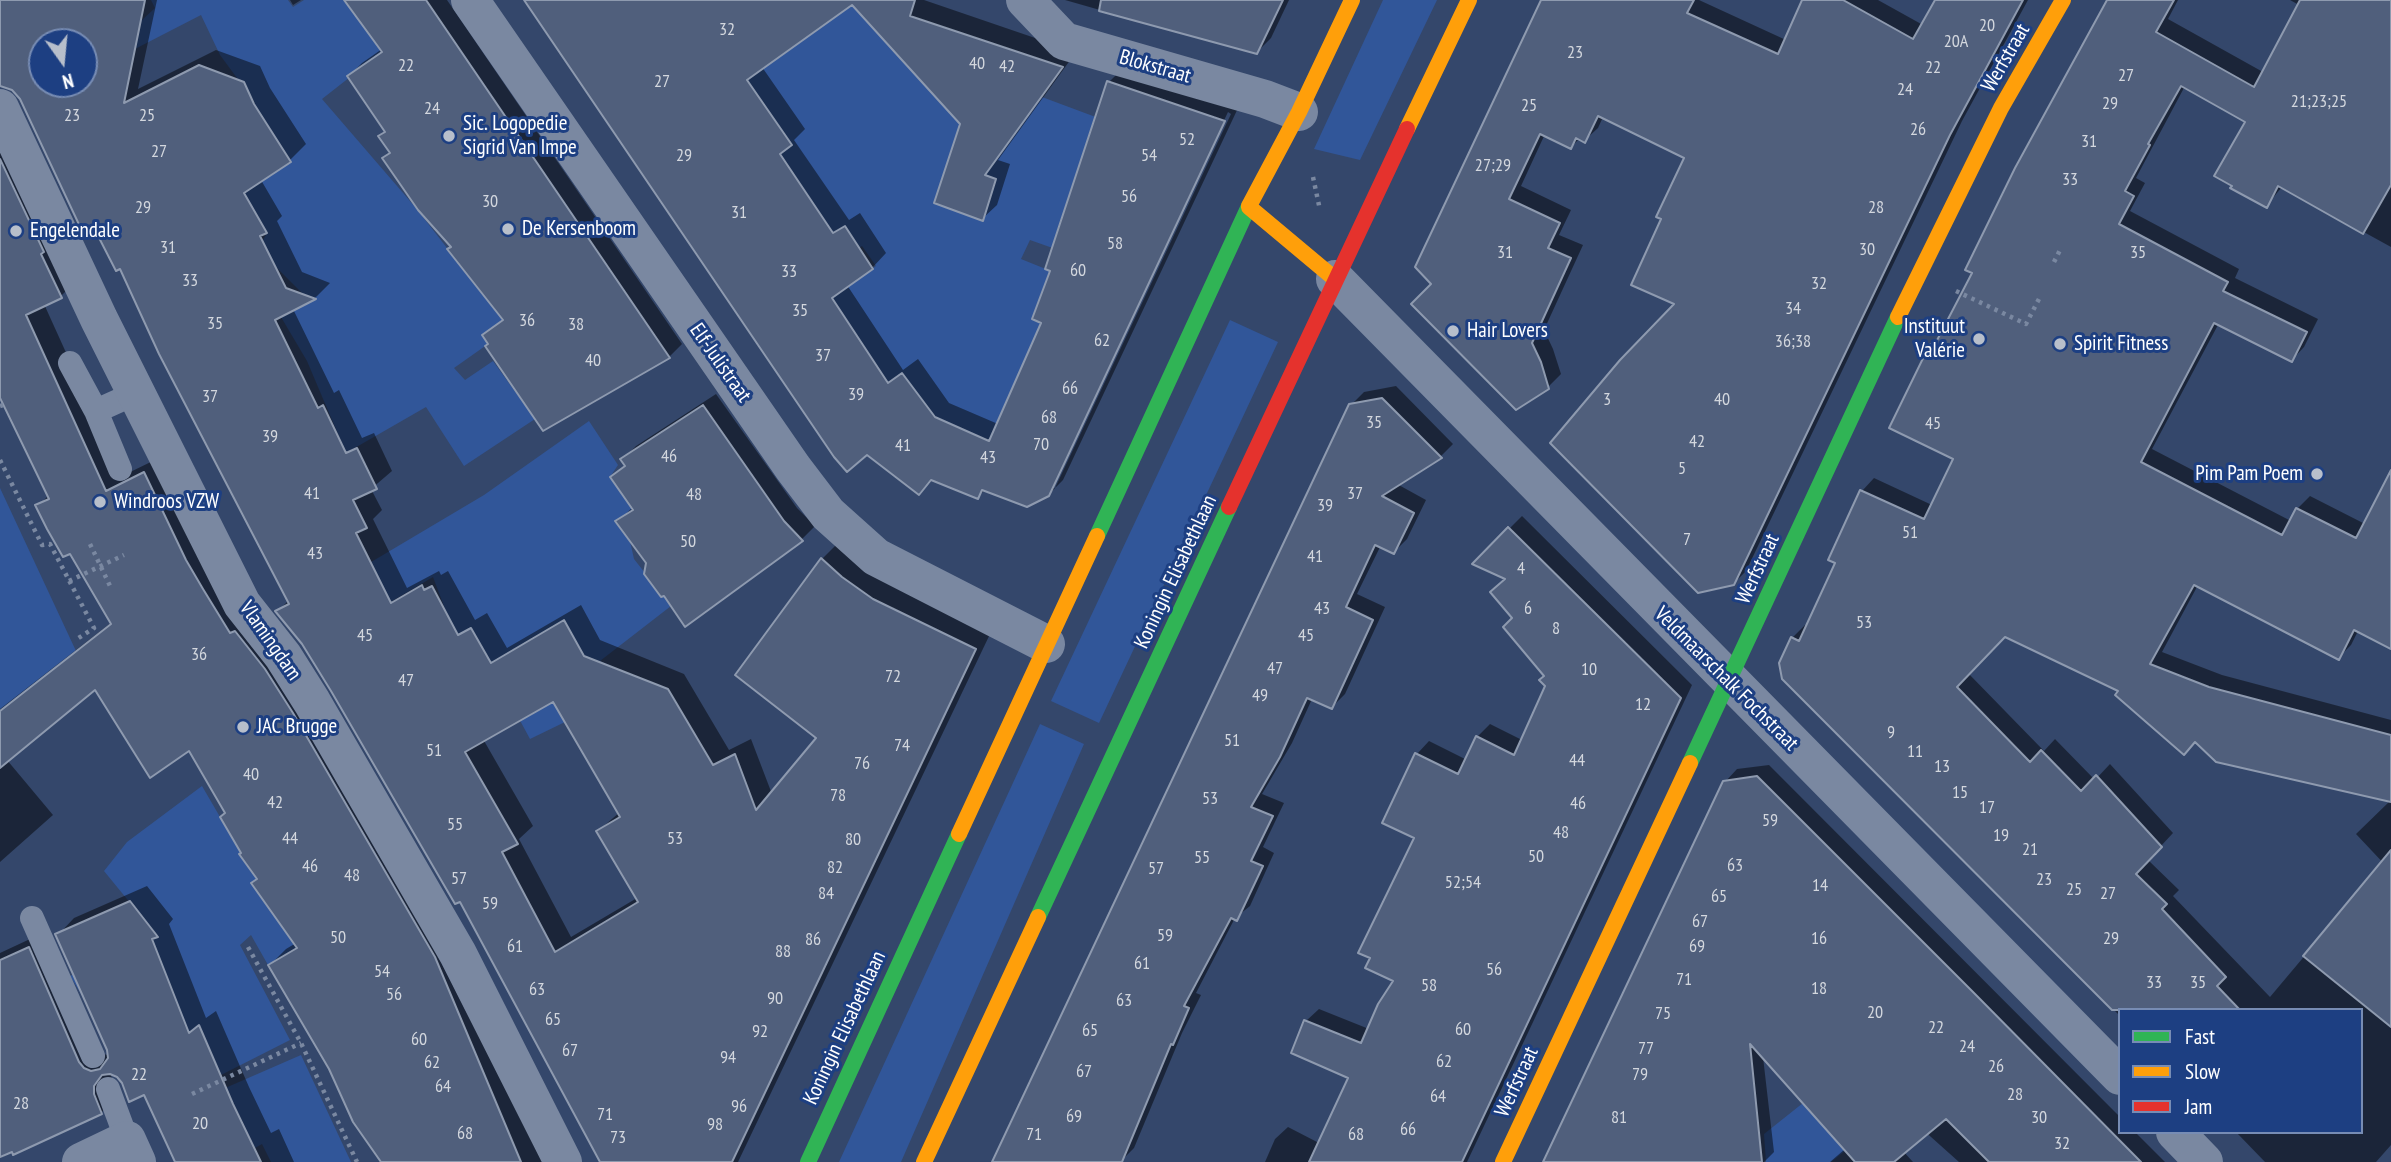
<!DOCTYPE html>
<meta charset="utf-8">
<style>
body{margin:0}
#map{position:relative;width:2391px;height:1162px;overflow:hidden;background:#34476b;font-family:"PT Sans Narrow",sans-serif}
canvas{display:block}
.legend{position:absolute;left:2118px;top:1008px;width:245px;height:126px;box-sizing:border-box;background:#1d3f82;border:2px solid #778cb4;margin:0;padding:9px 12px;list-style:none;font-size:21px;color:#fff}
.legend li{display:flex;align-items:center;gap:14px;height:35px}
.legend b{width:35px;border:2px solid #778cb4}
.north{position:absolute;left:28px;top:28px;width:70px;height:70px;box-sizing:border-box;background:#1d3f82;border:2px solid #778cb4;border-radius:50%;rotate:165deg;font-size:19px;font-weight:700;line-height:28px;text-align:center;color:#fff}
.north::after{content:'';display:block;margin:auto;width:24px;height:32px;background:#b8bfcb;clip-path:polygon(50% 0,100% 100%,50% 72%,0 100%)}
</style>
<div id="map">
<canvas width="2391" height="1162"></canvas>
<ul class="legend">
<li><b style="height:9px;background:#30b455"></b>Fast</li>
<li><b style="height:9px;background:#ff9f0a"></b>Slow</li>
<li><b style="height:9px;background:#e5322d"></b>Jam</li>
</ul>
<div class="north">N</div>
</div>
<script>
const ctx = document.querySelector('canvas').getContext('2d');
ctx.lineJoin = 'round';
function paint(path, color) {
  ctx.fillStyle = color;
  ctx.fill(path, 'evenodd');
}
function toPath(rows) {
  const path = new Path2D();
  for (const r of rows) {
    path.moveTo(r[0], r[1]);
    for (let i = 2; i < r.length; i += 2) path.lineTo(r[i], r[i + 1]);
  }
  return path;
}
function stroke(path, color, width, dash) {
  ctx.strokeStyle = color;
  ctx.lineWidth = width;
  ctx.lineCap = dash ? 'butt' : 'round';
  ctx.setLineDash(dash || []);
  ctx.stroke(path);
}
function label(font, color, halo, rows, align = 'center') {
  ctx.font = font + ' "PT Sans Narrow",sans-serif';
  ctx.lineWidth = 6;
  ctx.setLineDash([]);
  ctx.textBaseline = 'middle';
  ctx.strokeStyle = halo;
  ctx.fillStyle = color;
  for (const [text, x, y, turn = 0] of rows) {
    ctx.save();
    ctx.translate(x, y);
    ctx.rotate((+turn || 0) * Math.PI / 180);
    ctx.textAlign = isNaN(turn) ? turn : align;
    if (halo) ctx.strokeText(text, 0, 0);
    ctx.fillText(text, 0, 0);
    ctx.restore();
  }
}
paint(toPath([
 [151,0,288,0,293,7,304,0,381,0,382,52,322,99,416,208,471,279,524,306,482,335,488,344,454,368,465,380,493,361,535,419,464,466,426,407,346,453,307,361,281,317,307,304,303,294,276,267,235,288,267,233,261,224,224,243,265,132,254,101,220,55,201,15,133,50,140,22,155,8],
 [1383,0,1437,0,1360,160,1314,149],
 [852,5,1018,130,1042,97,1101,119,1084,152,1066,205,1061,251,1030,240,1021,259,1078,282,1036,308,1032,319,1041,323,1034,339,1056,348,1029,404,1008,396,1001,413,1021,421,1008,448,928,414,902,373,882,387,824,303,876,266,862,246,859,248,845,226,818,244,780,154,792,145,759,98,736,87],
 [1230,320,1278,342,1099,723,1051,701],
 [589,421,618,465,610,477,633,510,615,522,630,541,634,559,671,606,600,661,639,678,565,722,530,739,470,628,433,648,418,623,445,609,433,577,377,610,356,571,484,495],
 [0,488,76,651,0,714],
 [1040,724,1084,744,901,1162,839,1162],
 [202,786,241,853,240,854,257,879,297,948,268,965,251,935,240,945,290,1040,221,1075,200,1026,189,1033,171,987,98,1021,70,976,158,937,104,871,127,842],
 [301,1055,351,1162,271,1162,262,1144,255,1148,234,1104,224,1108,216,1092],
 [1803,1103,1845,1151,1831,1162,1766,1162,1764,1134]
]), '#315699');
paint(toPath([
 [0,0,157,0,138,89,216,50,260,66,270,88,306,144,290,160,261,180,282,216,277,221,302,272,330,283,315,298,293,309,334,393,339,390,362,438,374,433,392,471,371,489,382,510,373,519,407,588,439,571,441,575,448,571,475,620,487,613,507,648,581,605,600,640,684,674,729,750,751,739,772,794,819,738,737,674,822,559,838,543,991,632,738,1162,602,1162,461,900,303,643,278,611,289,600,121,267,21,98,14,89,0,85],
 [42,42,84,42,84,84,42,84],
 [553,700,620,812,598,831,637,898,571,937,519,839,533,826,483,739],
 [290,0,301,0,293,5],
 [346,0,447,0,682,344,669,357,489,344,484,336,504,318,453,246,384,159,391,151,380,136,386,130,349,76,362,63,382,49],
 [525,0,924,0,1076,52,998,160,1010,164,997,205,982,219,962,124,852,3,762,67,805,129,794,140,849,220,860,213,886,253,872,268,847,285,903,370,918,359,949,403,998,424,1043,322,1052,270,1109,82,1123,68,1239,106,1063,480,1048,495,985,490,977,497,933,479,919,492],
 [1228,112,1231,114,1055,488,1051,488],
 [1065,0,1110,0,1100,10],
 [1136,0,1289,0,1271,38,1257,52],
 [1543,0,1699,0,1786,40,1803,0,1878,0,1923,25,1937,0,2028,0,1962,121,1746,571,1733,584,1677,304,1663,219,1686,157,1603,117,1598,128,1585,140,1580,138,1571,147,1545,134,1521,186,1571,210,1559,235,1583,245,1544,330,1553,349,1561,374,1548,387,1433,284],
 [2108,0,2178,0,2168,19,2263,72,2299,5,2290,0,2391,0,2391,247,2282,187,2266,206,2247,122,2185,86,2136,178,2145,183,2130,211,2239,269,2235,278,2318,319,2304,347,2292,360,2219,323,2152,449,2291,521,2297,509,2310,496,2365,524,2391,474,2391,647,2358,631,2351,645,2338,658,2198,585,2162,652,2222,675,2391,720,2391,800,2196,740,2121,691,2005,635,1968,673,2044,751,2055,739,2095,780,2110,764,2173,833,2148,860,2179,890,2173,896,2270,997,2365,884,2391,881,2391,1145,2376,1162,2265,1162,2236,1132,2361,1132,2361,1010,2120,1010,2120,1016,1783,679,1792,638,1805,625,1807,626,1837,562,1862,491,1874,478,1932,505,1956,458,1931,345,1943,333],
 [0,110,77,280,61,296,44,304,122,476,161,457,281,652,544,1162,416,1162,330,1069,270,965,286,949,296,943,259,878,227,812,190,749,95,688,7,760,53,815,0,862,0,709,112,622,70,551,38,506,49,495,0,394],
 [1396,386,1453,444,1441,456,1397,484,1426,500,1407,539,1394,552,1381,545,1357,594,1385,607,1345,694,1332,707,1312,699,1292,743,1262,794,1284,803,1263,847,1274,853,1250,906,1235,918,1196,993,1201,995,1182,1033,1134,1148,1121,1161,1114,1162,995,1162,1351,405,1364,392],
 [716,394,797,508,815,526,802,539,685,624,648,563,617,522,633,507,612,477,626,464,623,459,636,446],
 [1522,516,1692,685,1467,1162,1265,1162,1275,1139,1288,1127,1319,1143,1351,1077,1306,1021,1319,1009,1369,1029,1396,980,1416,838,1417,754,1429,741,1467,760,1477,737,1490,724,1522,740,1547,685,1546,676,1515,618,1507,578,1475,563],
 [1769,765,2120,1117,2120,1132,2135,1132,2165,1162,1959,1162,1912,1120,1893,1140,1913,1162,1830,1162,1845,1149,1763,1057,1774,1152,1764,1162,1545,1162,1725,782,1737,769],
 [2391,800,2391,865,2388,868,2356,834],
 [147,886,173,919,169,924,206,1018,216,1011,249,1087,271,1133,279,1129,294,1162,177,1162,145,1092,110,1072,117,1096,101,1113,0,1158,0,953,45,932,100,1052,109,1056,108,1050,58,935,74,918]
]), '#0007');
const building = toPath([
 [0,0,145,0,124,103,199,65,244,82,254,104,291,162,244,193,267,233,260,236,286,288,316,299,275,320,318,408,323,405,346,453,357,448,377,489,353,500,367,528,356,533,391,603,422,585,424,590,432,586,458,635,471,628,491,663,564,620,584,656,668,689,713,765,735,754,756,810,816,738,735,675,821,558,842,577,873,599,976,649,732,1162,600,1162,460,902,455,904,331,691,302,644,275,611,289,604,159,354,120,269,116,271,94,228,83,233,20,99,12,90,0,86,0,0],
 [42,42,84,42,84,84,42,84,42,42],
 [553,702,620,817,596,831,638,902,555,952,502,852,518,844,465,752,553,702],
 [344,0,426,0,670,358,543,431,485,346,488,344,482,335,503,320,447,249,451,247,418,210,382,158,390,153,378,136,385,132,347,76,382,52,344,0],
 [524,0,915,0,910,16,1063,67,985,175,996,179,983,221,934,203,960,124,852,5,747,80,792,145,780,154,833,233,845,226,873,269,832,298,888,383,902,373,935,417,989,441,1041,323,1032,319,1050,271,1045,269,1107,81,1225,121,1049,496,1027,507,982,490,978,499,931,480,919,495,867,455,847,472,834,457,524,0],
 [1101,0,1283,0,1257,54,1099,11,1101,0],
 [1541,0,1694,0,1687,13,1778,54,1802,0,1843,0,1913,39,1935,0,2023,0,1950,135,1734,585,1698,593,1550,443,1620,360,1674,304,1631,285,1661,219,1656,217,1684,158,1598,116,1585,143,1576,138,1571,149,1540,134,1509,199,1560,223,1548,248,1571,258,1532,343,1541,362,1549,389,1516,410,1411,304,1431,284,1415,267,1541,0],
 [2107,0,2174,0,2156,32,2254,87,2300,0,2391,0,2391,185,2363,234,2278,186,2267,208,2230,188,2232,186,2214,176,2245,122,2181,86,2148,144,2150,145,2125,191,2134,196,2119,224,2228,282,2223,291,2307,332,2292,362,2214,323,2141,462,2282,535,2296,508,2356,538,2391,470,2391,649,2354,630,2339,660,2194,585,2150,664,2209,687,2391,735,2391,802,2216,762,2195,742,2184,755,2115,695,2118,691,2005,637,1957,687,2030,762,2041,750,2081,791,2096,775,2162,847,2136,874,2167,904,2162,909,2226,977,2217,986,2240,1010,2112,1010,1782,679,1779,663,1791,637,1799,641,1835,563,1828,560,1860,490,1924,519,1953,459,1889,428,1930,344,1934,346,1972,273,1965,270,2015,168,2107,0],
 [0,159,44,252,41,254,62,298,26,315,106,491,144,472,186,560,203,589,230,633,235,631,265,669,293,713,435,957,521,1162,381,1162,353,1122,329,1069,268,965,297,948,251,883,257,879,239,854,241,853,220,817,225,813,189,751,150,778,95,690,0,768,0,711,111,624,70,554,63,557,47,529,35,505,49,499,0,398,0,159],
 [1382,398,1442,458,1382,496,1414,513,1394,554,1375,545,1346,607,1373,620,1332,709,1307,698,1280,757,1251,807,1273,816,1251,861,1263,866,1237,921,1231,918,1184,1006,1189,1008,1173,1045,1171,1044,1122,1162,992,1162,1349,404,1382,398],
 [703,405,784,521,803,541,685,627,664,596,661,597,644,574,646,563,615,521,633,510,610,477,625,466,620,459,703,405],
 [1508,527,1681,698,1462,1162,1309,1162,1348,1078,1291,1053,1304,1020,1361,1043,1378,1004,1393,981,1365,968,1370,958,1358,953,1414,838,1382,823,1415,753,1458,774,1476,736,1514,755,1545,686,1539,680,1544,676,1503,627,1512,618,1490,592,1505,579,1472,564,1508,527],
 [1757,776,1974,993,2141,1162,1989,1162,1946,1119,1894,1162,1855,1162,1750,1044,1762,1162,1543,1162,1723,781,1757,776],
 [2391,850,2391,1027,2303,956,2391,850],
 [130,901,158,937,152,939,189,1033,199,1025,233,1104,261,1162,175,1162,144,1095,129,1102,122,1083,117,1077,110,1074,102,1075,94,1086,94,1094,102,1114,13,1155,12,1152,0,1157,0,960,29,947,79,1062,84,1068,91,1071,100,1069,108,1058,107,1050,55,934,130,901]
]);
paint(building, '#505f7c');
stroke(building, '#8e9aaf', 2);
stroke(toPath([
 [1313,177,1320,210],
 [2054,262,2061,248],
 [1956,291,2026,324,2040,297],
 [0,406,3,405],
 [0,460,42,545,50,544,94,628,77,639],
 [90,544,111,588],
 [69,581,124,555],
 [248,947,301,1043,357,1162],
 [192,1094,301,1043]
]), '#7a88a1', 4.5, [3.5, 5]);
stroke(toPath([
 [70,363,96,411],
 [120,469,96,411,136,393],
 [32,918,93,1056],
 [108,1089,127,1140]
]), '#7a88a1', 24);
stroke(toPath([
 [470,0,793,468,828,514,876,557,1046,644],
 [1025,0,1064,41,1265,99,1299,112],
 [0,108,99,319,242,604,283,656,312,702,458,954,563,1162],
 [1335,279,2120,1076],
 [2175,1132,2204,1162],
 [81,1162,127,1140,137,1162]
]), '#7a88a1', 38);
stroke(toPath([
 [1097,536,1249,206],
 [1690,763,1898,317],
 [1038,917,1229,507],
 [808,1162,959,834]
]), '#30b455', 16);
stroke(toPath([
 [1407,129,1469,0],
 [1249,206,1299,112,1352,0],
 [1249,207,1335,279],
 [1898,317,2001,108,2063,0],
 [959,834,1097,536],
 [924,1162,1038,917],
 [1503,1162,1690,763]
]), '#ff9f0a', 16);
stroke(toPath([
 [1229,507,1407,129]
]), '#e5322d', 16);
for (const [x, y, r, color] of [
 [449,136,7,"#b8bfcb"],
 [508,229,7,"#b8bfcb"],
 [16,231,7,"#b8bfcb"],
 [1453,331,7,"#b8bfcb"],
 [1979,339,7,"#b8bfcb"],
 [2060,344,7,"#b8bfcb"],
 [2317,474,7,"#b8bfcb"],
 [100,502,7,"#b8bfcb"],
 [243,727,7,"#b8bfcb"]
]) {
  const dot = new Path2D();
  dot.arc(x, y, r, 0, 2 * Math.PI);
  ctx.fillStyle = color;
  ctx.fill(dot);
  stroke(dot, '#1d3f82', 2.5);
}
label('18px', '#d3d7de', null, [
 ["20",1987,26],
 ["32",727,30],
 ["20A",1956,42],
 ["23",1575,53],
 ["40",977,64],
 ["22",406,66],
 ["42",1007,67],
 ["22",1933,68],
 ["27",2126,76],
 ["27",662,82],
 ["24",1905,90],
 ["21;23;25",2319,102],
 ["29",2110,104],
 ["25",1529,106],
 ["24",432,109],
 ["23",72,116],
 ["25",147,116],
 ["26",1918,130],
 ["52",1187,140],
 ["31",2089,142],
 ["27",159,152],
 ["29",684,156],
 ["54",1149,156],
 ["27;29",1493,166],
 ["33",2070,180],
 ["56",1129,197],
 ["30",490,202],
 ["29",143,208],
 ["28",1876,208],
 ["31",739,213],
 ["58",1115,244],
 ["31",168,248],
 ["30",1867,250],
 ["31",1505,253],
 ["35",2138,253],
 ["60",1078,271],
 ["33",789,272],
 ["33",190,281],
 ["32",1819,284],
 ["34",1793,309],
 ["35",800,311],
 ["36",527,321],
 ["35",215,324],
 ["38",576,325],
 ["62",1102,341],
 ["36;38",1793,342],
 ["37",823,356],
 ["40",593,361],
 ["66",1070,389],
 ["39",856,395],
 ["37",210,397],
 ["3",1607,400],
 ["40",1722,400],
 ["68",1049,418],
 ["35",1374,423],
 ["45",1933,424],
 ["39",270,437],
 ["42",1697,442],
 ["70",1041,445],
 ["41",903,446],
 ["46",669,457],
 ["43",988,458],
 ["5",1682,469],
 ["41",312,494],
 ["37",1355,494],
 ["48",694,495],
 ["39",1325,506],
 ["51",1910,533],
 ["7",1687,540],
 ["50",688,542],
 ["43",315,554],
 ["41",1315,557],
 ["4",1521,569],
 ["43",1322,609],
 ["6",1528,609],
 ["53",1864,623],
 ["8",1556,629],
 ["45",365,636],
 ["45",1306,636],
 ["36",199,655],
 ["47",1275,669],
 ["10",1589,670],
 ["72",893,677],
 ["47",406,681],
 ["49",1260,696],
 ["12",1643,705],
 ["9",1891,733],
 ["51",1232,741],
 ["74",902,746],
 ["51",434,751],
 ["11",1915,752],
 ["44",1577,761],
 ["76",862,764],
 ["13",1942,767],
 ["40",251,775],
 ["15",1960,793],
 ["78",838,796],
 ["53",1210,799],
 ["42",275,803],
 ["46",1578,804],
 ["17",1987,808],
 ["59",1770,821],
 ["55",455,825],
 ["48",1561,833],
 ["19",2001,836],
 ["44",290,839],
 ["53",675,839],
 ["80",853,840],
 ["21",2030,850],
 ["50",1536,857],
 ["55",1202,858],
 ["63",1735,866],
 ["46",310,867],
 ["82",835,868],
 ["57",1156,869],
 ["48",352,876],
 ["57",459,879],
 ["23",2044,880],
 ["52;54",1463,883],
 ["14",1820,886],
 ["25",2074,890],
 ["84",826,894],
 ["27",2108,894],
 ["65",1719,897],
 ["59",490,904],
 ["67",1700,922],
 ["59",1165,936],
 ["50",338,938],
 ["16",1819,939],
 ["29",2111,939],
 ["86",813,940],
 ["61",515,947],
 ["69",1697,947],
 ["88",783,952],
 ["61",1142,964],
 ["56",1494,970],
 ["54",382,972],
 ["71",1684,980],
 ["33",2154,983],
 ["35",2198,983],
 ["58",1429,986],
 ["18",1819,989],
 ["63",537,990],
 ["56",394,995],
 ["90",775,999],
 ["63",1124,1001],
 ["20",1875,1013],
 ["75",1663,1014],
 ["65",553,1020],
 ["22",1936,1028],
 ["60",1463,1030],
 ["65",1090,1031],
 ["92",760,1032],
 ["60",419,1040],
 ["24",1967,1047],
 ["77",1646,1049],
 ["67",570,1051],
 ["94",728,1058],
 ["62",1444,1062],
 ["62",432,1063],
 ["26",1996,1067],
 ["67",1084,1072],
 ["22",139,1075],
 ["79",1640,1075],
 ["64",443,1087],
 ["28",2015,1095],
 ["64",1438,1097],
 ["28",21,1104],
 ["96",739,1107],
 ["71",605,1115],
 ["69",1074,1117],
 ["81",1619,1118],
 ["30",2039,1118],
 ["20",200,1124],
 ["98",715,1125],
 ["66",1408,1130],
 ["68",465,1134],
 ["71",1034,1135],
 ["68",1356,1135],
 ["73",618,1138],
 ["32",2062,1144]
]);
label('21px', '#fff', '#1d3f82', [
 ["Werfstraat",2006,58,-60],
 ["Blokstraat",1155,67,16],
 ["Elf-Julistraat",720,363,55],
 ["Werfstraat",1758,569,-65],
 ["Koningin Elisabethlaan",1176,572,-65],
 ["Vlamingdam",270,641,55],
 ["Veldmaarschalk Fochstraat",1726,679,45],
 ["Koningin Elisabethlaan",845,1028,-65],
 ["Werfstraat",1517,1082,-65]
]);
label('21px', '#fff', '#1d3f82', [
 ["Sic. Logopedie",463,124],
 ["Sigrid Van Impe",463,148],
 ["De Kersenboom",522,229],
 ["Engelendale",30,231],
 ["Instituut",1965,327,"right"],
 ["Valérie",1965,351,"right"],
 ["Hair Lovers",1467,331],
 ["Spirit Fitness",2074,344],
 ["Pim Pam Poem",2303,474,"right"],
 ["Windroos VZW",114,502],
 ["JAC Brugge",257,727]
], 'left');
</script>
